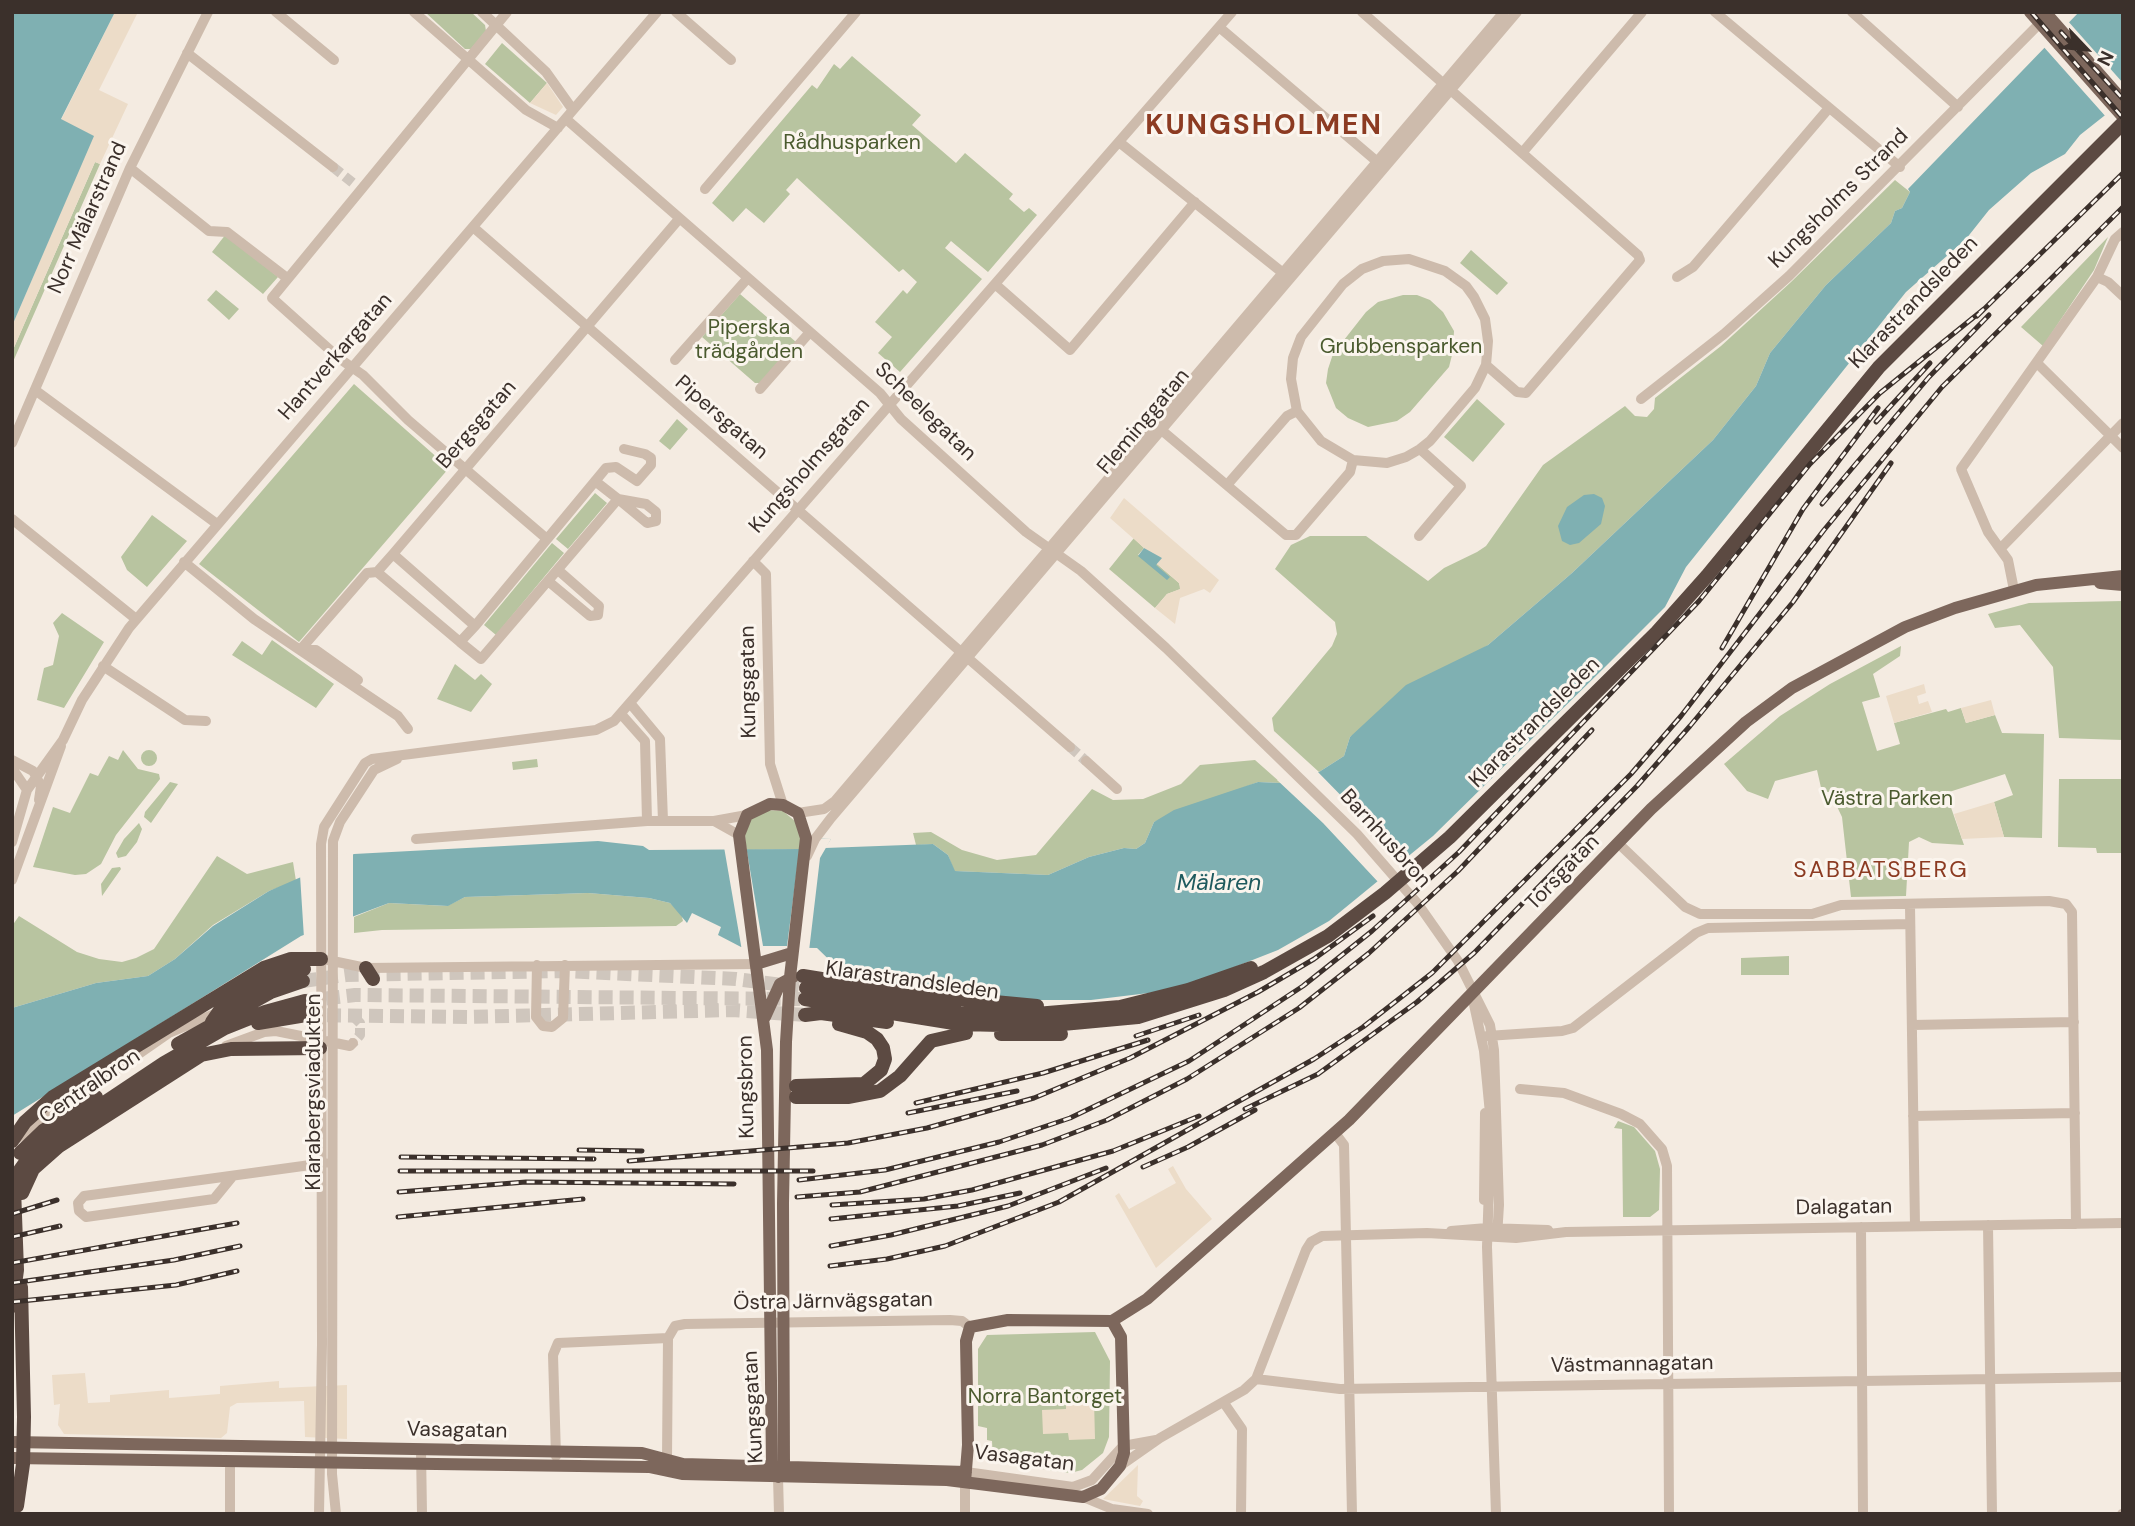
<!DOCTYPE html>
<meta charset="utf-8">
<style>
body{margin:0}
#map{position:relative;width:2135px;height:1526px;overflow:hidden;background:#f4ebe1;font-family:"DM Sans",sans-serif}
canvas{display:block}
.frame{position:absolute;inset:0;border:14px solid #3b302b;pointer-events:none}
.north{position:absolute;left:2051px;top:14px;width:70px;height:70px;-webkit-text-stroke:5px #fbf5ee;paint-order:stroke;rotate:116deg;font-size:19px;font-weight:700;line-height:28px;text-align:center;color:#3b302b}
.north::after{content:'';display:block;margin:auto;width:24px;height:32px;background:#3b302b;clip-path:polygon(50% 0,100% 100%,50% 72%,0 100%)}
</style>
<div id="map">
<canvas width="2135" height="1526"></canvas>
<div class="frame"></div>
<div class="north">N</div>
</div>
<script>
const ctx = document.querySelector('canvas').getContext('2d');
ctx.lineJoin = 'round';
function paint(path, color) {
  ctx.fillStyle = color;
  ctx.fill(path, 'evenodd');
}
function toPath(rows) {
  const path = new Path2D();
  for (const r of rows) {
    if (r.length === 3) {
      path.moveTo(r[0] + r[2], r[1]);
      path.arc(r[0], r[1], r[2], 0, 2 * Math.PI);
      continue;
    }
    path.moveTo(r[0], r[1]);
    for (let i = 2; i < r.length; i += 2) path.lineTo(r[i], r[i + 1]);
  }
  return path;
}
function stroke(path, color, width, dash) {
  ctx.strokeStyle = color;
  ctx.lineWidth = width;
  ctx.lineCap = dash ? 'butt' : 'round';
  ctx.setLineDash(dash || []);
  ctx.stroke(path);
}
function label(font, color, halo, rows, align = 'center') {
  ctx.font = font + ' "DM Sans",sans-serif';
  ctx.lineWidth = 6;
  ctx.setLineDash([]);
  ctx.textBaseline = 'middle';
  ctx.strokeStyle = halo;
  ctx.fillStyle = color;
  for (const [text, x, y, turn = 0] of rows) {
    ctx.save();
    ctx.translate(x, y);
    ctx.rotate((+turn || 0) * Math.PI / 180);
    ctx.textAlign = isNaN(turn) ? turn : align;
    if (halo) ctx.strokeText(text, 0, 0);
    ctx.fillText(text, 0, 0);
    ctx.restore();
  }
}
paint(toPath([
 [425,12,471,12,485,25,486,31,471,49,465,49],
 [502,43,547,83,530,103,485,64],
 [852,56,921,115,912,125,956,163,965,153,1013,194,1009,199,1024,212,1029,208,1037,215,988,272,951,241,945,248,982,279,900,372,878,353,892,337,875,322,903,290,907,294,917,282,903,269,899,272,797,178,786,190,790,194,764,223,746,208,733,222,712,203,812,85,817,89,834,64,840,69],
 [95,162,100,164,12,364,12,352],
 [1895,180,1910,192,1902,208,1895,211,1891,223,1826,285,1770,353,1756,386,1713,440,1572,573,1488,645,1350,737,1344,756,1319,772,1274,731,1272,718,1332,646,1337,634,1335,622,1275,569,1291,545,1310,536,1366,536,1428,581,1444,568,1477,552,1486,546,1543,465,1625,406,1635,416,1647,417,1654,409,1655,398,1721,346,1791,282],
 [226,234,278,277,263,294,212,252],
 [2108,237,2094,270,2043,346,2021,327],
 [1471,250,1508,283,1497,295,1460,263],
 [216,290,239,309,229,320,207,300],
 [740,294,796,342,761,383,755,383,702,337],
 [1403,295,1417,295,1430,300,1443,312,1454,331,1453,351,1449,367,1410,412,1397,421,1368,427,1348,418,1336,408,1326,383,1328,369,1333,354,1366,312,1378,302],
 [354,384,449,468,299,642,199,564],
 [1477,399,1505,424,1473,462,1444,437],
 [677,419,688,429,670,450,659,441],
 [595,493,607,503,568,549,556,539],
 [152,515,187,541,147,587,127,570,121,557],
 [1134,538,1144,548,1138,555,1157,564,1179,583,1181,589,1167,594,1155,608,1109,569],
 [552,543,564,553,496,635,484,625],
 [2123,601,2123,740,2059,738,2053,667,2020,625,1995,628,1988,614,2029,603],
 [62,613,104,642,64,708,37,700,44,668,53,665,59,636,53,623],
 [272,640,334,684,316,708,232,655,242,641,262,655],
 [1901,646,1900,656,1873,674,1880,697,1862,702,1877,751,1900,744,1894,723,1946,709,1948,712,1961,708,1966,723,1995,715,2002,733,2044,734,2042,838,2004,837,1994,802,2013,795,2005,774,1946,793,1964,845,1932,843,1919,837,1909,842,1906,896,1851,897,1842,817,1830,792,1822,792,1817,770,1775,781,1768,799,1747,791,1724,764,1780,716,1830,684],
 [455,664,475,680,481,674,492,684,471,712,437,699],
 [149,758,8],
 [123,750,138,769,159,774,160,779,116,835,101,864,86,874,75,875,33,867,53,807,70,813,90,773,98,776,109,756,118,760],
 [537,759,538,767,513,770,512,762],
 [1255,760,1281,783,1258,782,1154,822,1145,843,1136,849,1124,848,1089,857,1048,875,954,871,948,855,933,844,916,845,913,833,931,832,962,850,997,860,1036,855,1092,789,1113,800,1143,799,1181,784,1200,765],
 [2059,779,2123,779,2123,853,2097,853,2096,848,2058,847],
 [170,782,178,784,151,823,144,817,145,812],
 [766,810,783,811,796,822,801,831,800,849,746,850,745,835,751,819],
 [139,823,142,829,137,842,126,856,118,858,116,853,124,839],
 [217,856,247,874,293,862,296,881,269,891,213,925,175,959,148,976,96,983,12,1008,12,926,19,916,77,952,99,959,122,962,136,958,154,949],
 [120,867,121,869,102,896,101,884,112,868],
 [588,893,649,898,670,903,681,913,683,921,676,926,382,930,354,933,354,917,389,903,447,906,465,897],
 [1789,956,1789,975,1741,975,1741,958],
 [1618,1121,1634,1127,1655,1151,1660,1169,1659,1210,1650,1217,1623,1217,1622,1129,1614,1128],
 [1095,1332,1110,1361,1109,1437,1103,1453,1082,1470,1070,1473,993,1462,992,1441,987,1440,987,1428,978,1426,978,1349,987,1335]
]), '#b8c4a0');
paint(toPath([
 [115,12,138,12,99,90,128,104,100,164,95,162,12,352,12,326,93,136,61,120],
 [547,83,563,107,556,115,530,103],
 [1124,498,1219,580,1210,593,1204,589,1180,598,1175,624,1155,608,1167,594,1180,589,1179,583,1157,564,1161,558,1152,555,1110,518],
 [1924,684,1926,693,1917,696,1919,704,1928,701,1932,712,1894,723,1886,696],
 [1991,700,1995,715,1966,723,1961,708],
 [1994,802,2004,837,1962,839,1954,814],
 [1173,1166,1186,1189,1212,1219,1156,1268,1115,1196,1119,1193,1129,1209,1176,1183,1168,1169],
 [85,1373,88,1403,110,1402,110,1395,169,1390,169,1398,220,1394,220,1386,279,1381,279,1388,347,1385,347,1439,305,1437,304,1401,237,1403,230,1407,227,1433,221,1438,64,1434,58,1425,60,1404,54,1405,52,1375],
 [1094,1400,1095,1439,1069,1440,1068,1433,1043,1434,1042,1410,1066,1409,1066,1401],
 [1138,1465,1137,1496,1143,1501,1140,1506,1103,1499]
]), '#ecdcc8');
paint(toPath([
 [12,12,115,12,61,119,94,136,12,326],
 [2079,12,2123,12,2123,101,2080,135,2065,154,2031,173,1989,210,1966,239,1906,292,1686,567,1665,607,1606,666,1433,836,1329,921,1278,950,1199,981,1157,992,1091,1000,1017,1000,847,977,817,948,741,947,718,935,721,927,692,913,687,923,670,903,649,898,588,893,465,897,448,906,389,903,301,936,12,1116,12,1008,96,983,148,976,175,959,213,926,269,891,354,854,598,841,643,846,649,850,800,849,801,838,831,839,825,848,933,844,948,855,955,871,1048,875,1089,857,1124,848,1136,849,1145,843,1154,822,1174,810,1258,782,1281,783,1319,772,1344,756,1350,737,1406,685,1488,645,1572,573,1713,440,1756,386,1770,353,1826,285,1891,223,1895,211,1902,208,1910,192,1908,189],
 [1594,494,1602,498,1605,506,1601,524,1579,543,1570,545,1562,541,1558,526,1567,507,1584,495],
 [1144,548,1162,558,1156,565,1170,577,1167,580,1138,556]
]), '#7fb0b2');
paint(toPath([
 [2067,20,2123,83,2123,106,2107,118,2042,45],
 [1316,770,1406,862,1379,883,1323,823,1277,780],
 [801,838,831,839,820,858,809,951,742,951,724,847,746,846,763,946,787,946],
 [353,850,353,921,304,938,300,875]
]), '#f4ebe1');
stroke(toPath([
 [333,167,353,183],
 [1070,747,1086,761],
 [353,1016,360,1023,360,1035,353,1043]
]), '#cfc6bd', 10, [10, 5]);
stroke(toPath([
 [303,981,346,975,564,971,736,979,806,988],
 [305,1001,355,995,800,999],
 [306,1015,469,1017,732,1010,805,1015]
]), '#cfc6bd', 14, [14, 7]);
stroke(toPath([
 [276,12,334,60],
 [414,12,526,110,558,128],
 [482,12,546,72,573,110],
 [507,12,272,298,340,359,363,375,408,420,547,539],
 [676,12,731,60],
 [1362,12,1638,255,1640,260,1526,393,1517,392,1486,365],
 [1715,12,1900,167],
 [1852,12,1958,107],
 [1219,27,1381,165],
 [187,53,333,167],
 [566,119,880,393,901,419,1026,532,1081,571,1166,648,1357,834,1418,904,1458,961,1490,1025,1494,1050,1499,1205,1497,1237],
 [1119,142,1283,273],
 [1522,153,1642,12],
 [130,168,209,231,227,232,287,278],
 [705,189,856,12],
 [473,227,1070,747],
 [1409,259,1445,271,1466,286,1474,297,1485,319,1488,341,1486,365,1475,388,1430,441,1420,449,1406,457,1387,463,1353,460,1321,441,1297,411,1291,379,1293,358,1301,337,1343,284,1362,269,1383,261,1409,259],
 [1677,277,1693,267,1829,108],
 [2097,277,2108,282,2123,296],
 [995,284,1070,350,1195,202],
 [675,360,747,279],
 [2038,364,2123,448],
 [760,389,810,332],
 [35,390,217,524],
 [1641,399,1724,334,1789,276,2045,18],
 [1159,428,1286,535,1296,535,1350,472,1353,460],
 [12,443,130,168,208,12],
 [595,481,618,499,647,523,656,521,656,512,646,504,618,499],
 [1227,485,1287,416,1297,411],
 [12,519,136,619],
 [1419,536,1461,486,1420,449],
 [2001,548,2123,423],
 [753,561,766,574,770,764,783,805],
 [184,562,254,619,398,716,408,729],
 [377,572,460,642,475,626,393,554],
 [548,581,590,616,598,615,599,606,558,570],
 [2014,590,2008,560,1988,532,1961,469,2097,277,2115,239,2123,232],
 [475,626,606,468,616,467,637,481,651,465,651,458,645,454,624,449],
 [460,642,481,659,618,499],
 [300,650,367,573,377,572,393,554,679,219],
 [300,650,316,650,358,680],
 [103,666,185,720,206,721],
 [630,703,660,739,663,821],
 [621,714,645,741,647,821],
 [12,760,33,771,41,786,39,800],
 [1086,761,1117,789],
 [12,768,27,790],
 [798,813,824,809,835,801,1504,12],
 [739,835,714,821,747,815],
 [416,839,647,821,714,821],
 [12,842,27,790,63,740,82,700,129,628,657,12],
 [1618,843,1685,907,1700,914,1812,914,1841,905,2049,901,2066,904,2072,912,2076,1224],
 [807,856,815,839,831,818,1517,12],
 [12,880,61,746],
 [1910,906,1915,1226],
 [328,960,366,968,756,964],
 [537,965,536,1017,543,1026,552,1027,563,1018,565,965],
 [1473,1000,1484,1051,1491,1124,1487,1247,1496,1514],
 [1912,1025,2074,1022],
 [1487,1036,1562,1031,1573,1028,1696,933,1708,928,1910,924],
 [226,1046,264,1032,276,1031,350,1046,353,1043],
 [1520,1089,1564,1093,1621,1114,1640,1124,1662,1149,1667,1166,1669,1514],
 [1913,1116,2075,1113],
 [1335,1133,1344,1145,1352,1514],
 [18,1138,169,1033,219,1012],
 [232,1177,214,1199,86,1217,79,1211,78,1203,84,1196,325,1163],
 [1484,1200,1485,1113],
 [1988,1225,1992,1514],
 [1861,1227,1863,1514],
 [1451,1231,1487,1228,1548,1230],
 [668,1338,675,1326,685,1324,950,1320,962,1321,970,1327],
 [1256,1379,1340,1389,2123,1377],
 [1224,1403,1242,1429,1241,1514],
 [421,1450,422,1514],
 [556,1456,553,1355,558,1343,668,1338],
 [667,1459,668,1338],
 [1120,1466,1160,1438,1244,1390,1256,1379,1306,1250,1311,1242,1322,1236,1427,1233,1516,1238,1566,1232,2123,1223],
 [966,1472,1073,1487,1092,1480,1123,1446,1156,1440],
 [778,1477,779,1514],
 [965,1482,965,1514],
 [1083,1497,1112,1509,1148,1514],
 [230,1514,230,1463],
 [319,1514,322,1344,321,844,324,827,365,763,372,759,596,730,614,721,1232,12],
 [336,1514,332,1474,333,841,340,822,374,770,397,759],
 [2122,1514,2123,1514]
]), '#cdbbac', 10);
stroke(toPath([
 [2030,12,2123,117],
 [2045,12,2123,101],
 [2100,583,2123,585],
 [770,804,783,805,798,813,806,838,790,977,786,1042,783,1203,784,1465,778,1477,772,1465,767,1050,739,835,747,815,770,804],
 [756,964,792,953],
 [765,1017,780,984,793,977],
 [12,1442,642,1453,683,1464,966,1472],
 [12,1458,649,1467,682,1474,947,1480,1083,1497,1101,1489,1120,1466,1124,1453,1121,1337,1112,1321],
 [965,1482,968,1445,966,1341,970,1327,1008,1320,1112,1321,1147,1299,1349,1120,1651,809,1746,722,1792,688,1905,627,1955,608,2036,585,2123,576]
]), '#7d675c', 12);
stroke(toPath([
 [366,968,373,979],
 [803,976,920,995,1037,1006],
 [806,988,960,1013,1012,1016,1120,1007,1188,990,1251,968],
 [805,999,960,1024,1041,1026,1138,1017,1224,990,1264,972,1328,936,1385,893,1450,837,1657,632,1707,576,1879,367,2123,123],
 [805,1015,821,1013,887,1022],
 [212,1022,225,1003,275,977,304,969],
 [258,1023,306,1015],
 [1001,1034,1061,1034],
 [178,1044,271,992,303,981],
 [796,1086,864,1084,881,1070,885,1059,883,1048,877,1039,867,1032,839,1024],
 [796,1097,849,1097,880,1091,900,1076,931,1041,966,1033],
 [12,1141,25,1122,53,1097,264,968,291,959,321,959],
 [20,1153,43,1131,96,1097],
 [22,1193,33,1169,59,1146,201,1055,231,1049,320,1048],
 [12,1306,17,1270,14,1188,20,1170,35,1149,164,1063,225,1028,265,1012,305,1001],
 [17,1506,23,1464,24,1417,21,1287]
]), '#5c4a42', 14);
const rail = toPath([
 [2032,13,2123,118],
 [2061,32,2123,99],
 [1977,316,2123,173],
 [1876,422,1930,363],
 [1822,504,1929,377,1989,315],
 [1722,648,1803,509,1878,408],
 [1136,1036,1199,1015],
 [916,1103,1043,1073,1148,1040],
 [1245,1109,1318,1074,1417,1002,1474,953,1637,786,1690,726,1793,602,1891,463],
 [908,1113,1017,1091],
 [579,1150,642,1151],
 [401,1157,594,1159],
 [629,1161,848,1143,927,1128,1034,1098,1130,1058,1258,992,1314,959,1373,916],
 [1143,1167,1188,1147,1255,1110],
 [400,1171,813,1171],
 [799,1180,885,1170,999,1142,1070,1118,1189,1061,1303,986,1372,931,1459,852,1699,601,1810,464,1880,393,1984,309],
 [399,1192,526,1182,734,1184],
 [797,1197,860,1192,1042,1145,1107,1120,1187,1079,1299,1008,1369,953,1458,871,1592,730],
 [832,1205,924,1199,972,1190,1113,1151,1199,1116],
 [12,1214,57,1200],
 [398,1217,583,1199],
 [831,1219,958,1206,1020,1193],
 [12,1237,60,1226],
 [831,1246,891,1235,1008,1206,1106,1168],
 [12,1263,237,1223],
 [830,1266,887,1259,945,1246,1059,1202,1314,1059,1363,1027,1432,973,1631,774,1681,716,1824,530,1942,387,2123,207],
 [12,1283,174,1260,240,1246],
 [12,1302,176,1285,237,1271]
]);
stroke(rail, '#3b302b', 5);
stroke(rail, '#fbf5ee', 2.5, [8]);
label('21px', '#4a5a2e', '#fbf5ee', [
 ["Rådhusparken",852,143],
 ["Piperska",749,328],
 ["trädgården",749,352],
 ["Grubbensparken",1401,347],
 ["Västra Parken",1887,799],
 ["Norra Bantorget",1045,1397]
]);
label('21px', '#3b302b', '#fbf5ee', [
 ["Kungsholms Strand",1839,199,-45],
 ["Norr Mälarstrand",88,218,-66],
 ["Klarastrandsleden",1914,303,-46],
 ["Hantverkargatan",336,357,-49],
 ["Scheelegatan",925,412,44],
 ["Pipersgatan",721,418,41],
 ["Fleminggatan",1144,422,-50],
 ["Bergsgatan",477,425,-49],
 ["Kungsholmsgatan",810,466,-49],
 ["Kungsgatan",749,682,-91],
 ["Klarastrandsleden",1535,723,-45],
 ["Barnhusbron",1385,839,48],
 ["Torsgatan",1563,873,-46],
 ["Klarastrandsleden",912,981,8],
 ["Centralbron",90,1087,-34],
 ["Kungsbron",747,1087,-91],
 ["Klarabergsviadukten",314,1092,-90],
 ["Dalagatan",1844,1208,-1],
 ["Östra Järnvägsgatan",833,1302,-1],
 ["Västmannagatan",1632,1365,-1],
 ["Kungsgatan",754,1407,-93],
 ["Vasagatan",457,1431,1],
 ["Vasagatan",1024,1459,7]
]);
ctx.letterSpacing = '2px';
label('23px', '#8c3b22', '#fbf5ee', [
 ["SABBATSBERG",1881,871]
]);
ctx.letterSpacing = '0px';
label('italic 23px', '#1f5a5e', '#fbf5ee', [
 ["Mälaren",1219,884]
]);
ctx.letterSpacing = '2px';
label('bold 28px', '#8c3b22', '#fbf5ee', [
 ["KUNGSHOLMEN",1264,127]
]);
ctx.letterSpacing = '0px';
</script>
